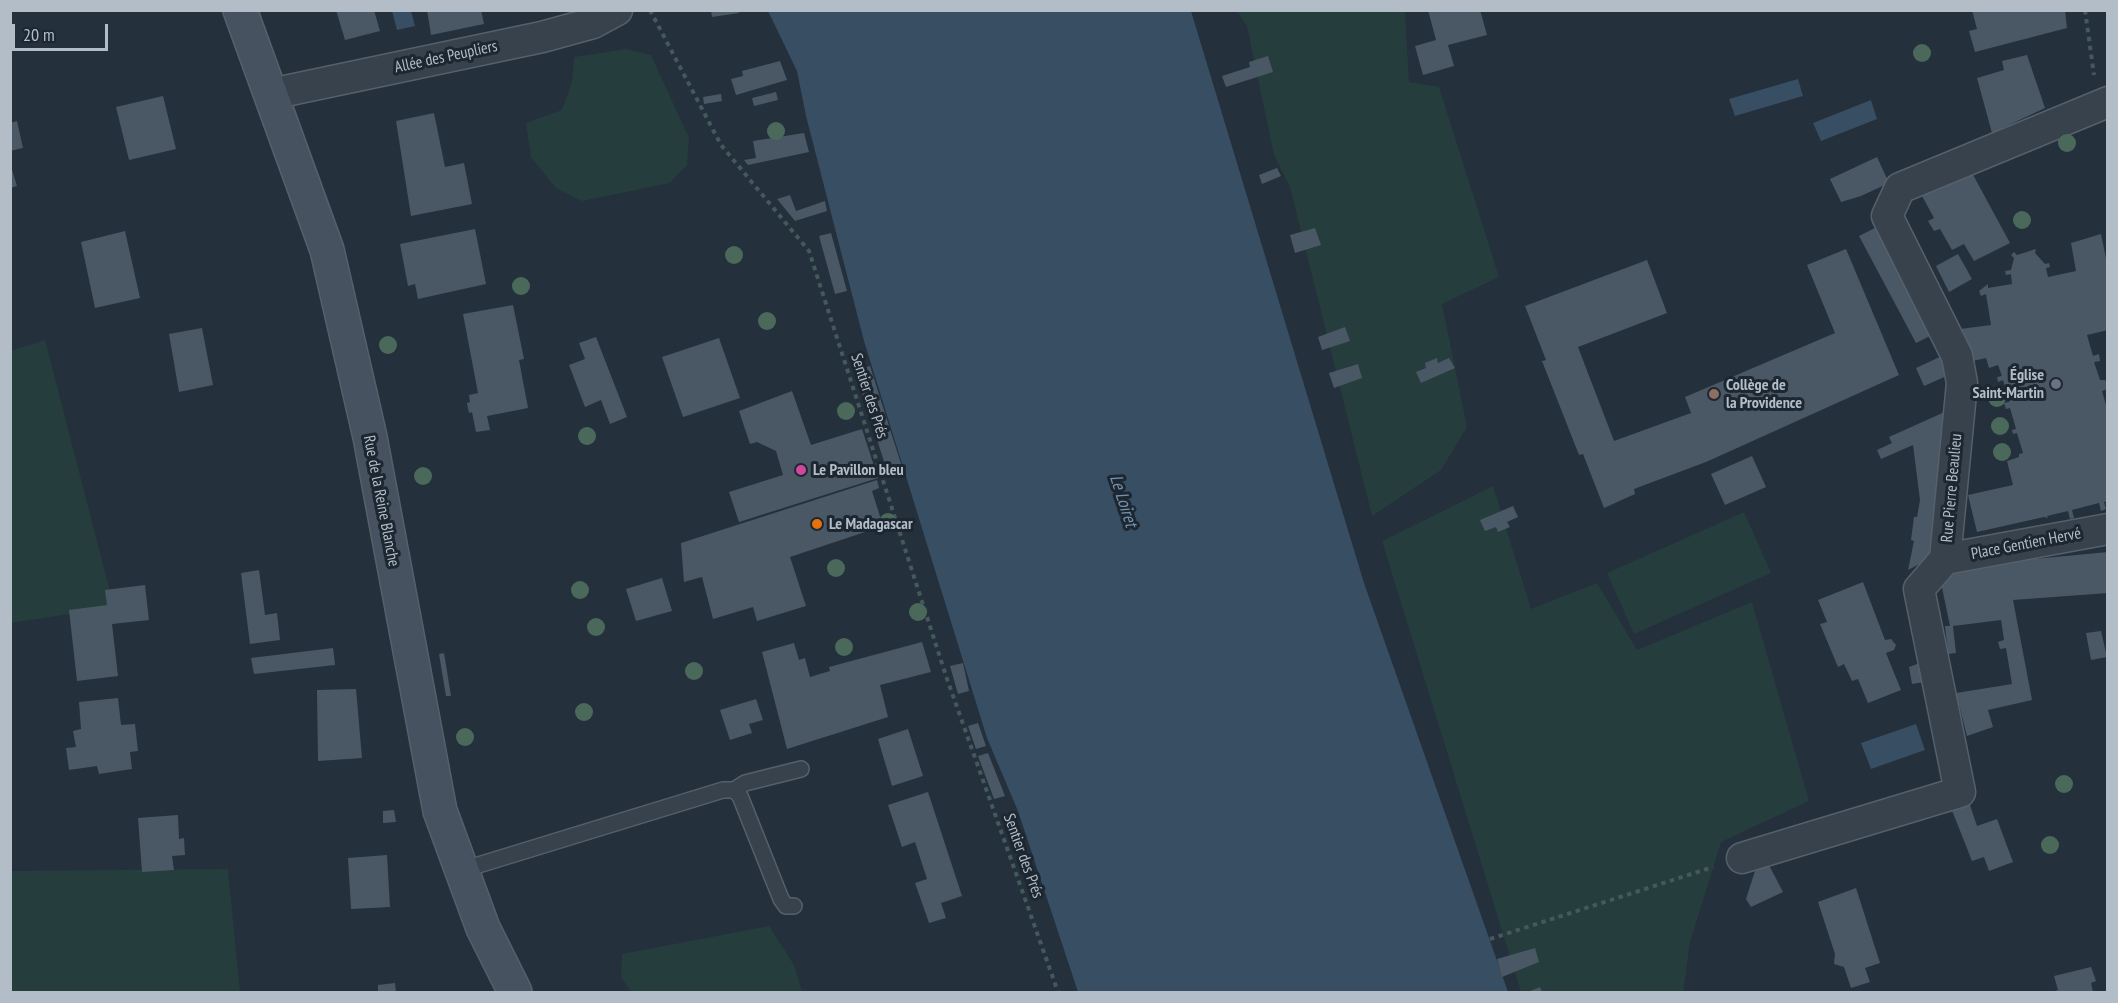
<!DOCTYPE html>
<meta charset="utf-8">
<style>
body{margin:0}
#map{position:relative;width:2118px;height:1003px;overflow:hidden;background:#24303c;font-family:"PT Sans Narrow",sans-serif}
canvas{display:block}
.frame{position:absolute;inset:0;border:12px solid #b3bdc8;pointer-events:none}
.scale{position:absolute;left:12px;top:24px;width:96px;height:27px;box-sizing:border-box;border:3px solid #b3bdc8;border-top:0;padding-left:8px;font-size:18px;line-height:21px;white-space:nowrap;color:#b3bdc8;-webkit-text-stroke:4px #1d2731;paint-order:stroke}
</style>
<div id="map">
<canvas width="2118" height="1003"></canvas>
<div class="frame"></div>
<div class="scale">20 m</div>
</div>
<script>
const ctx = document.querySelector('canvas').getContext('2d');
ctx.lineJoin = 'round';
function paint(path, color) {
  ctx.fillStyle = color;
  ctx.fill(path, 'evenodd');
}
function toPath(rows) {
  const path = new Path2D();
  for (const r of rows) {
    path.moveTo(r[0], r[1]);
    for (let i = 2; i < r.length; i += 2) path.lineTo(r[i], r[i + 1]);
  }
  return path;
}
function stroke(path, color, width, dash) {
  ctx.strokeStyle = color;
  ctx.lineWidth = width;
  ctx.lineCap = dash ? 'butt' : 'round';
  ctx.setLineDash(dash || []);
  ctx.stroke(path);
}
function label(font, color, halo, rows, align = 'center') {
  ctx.font = font + ' "PT Sans Narrow",sans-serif';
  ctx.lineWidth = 6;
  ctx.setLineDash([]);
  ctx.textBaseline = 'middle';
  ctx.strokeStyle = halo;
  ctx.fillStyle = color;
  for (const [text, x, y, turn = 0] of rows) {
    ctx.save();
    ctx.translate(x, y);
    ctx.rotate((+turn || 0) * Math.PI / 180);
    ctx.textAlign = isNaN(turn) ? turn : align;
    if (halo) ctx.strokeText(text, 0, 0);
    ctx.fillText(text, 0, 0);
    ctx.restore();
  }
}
paint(toPath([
 [1237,11,1405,11,1409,82,1439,87,1499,277,1442,304,1467,427,1441,470,1372,516,1290,187,1274,155,1247,26],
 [626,49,651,55,689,138,687,165,670,183,582,201,556,188,531,157,526,123,562,110,572,82,574,57],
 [45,340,114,607,11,623,11,351],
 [1493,486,1531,609,1597,583,1637,650,1752,602,1809,801,1721,842,1690,942,1683,992,1521,992,1382,541],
 [1744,512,1771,573,1634,634,1607,573],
 [228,869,240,992,11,992,10,871],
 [769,926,794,965,802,992,631,992,621,977,622,954]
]), '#263d3d');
paint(toPath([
 [392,11,411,11,415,26,397,30],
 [768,11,1191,11,1364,583,1508,992,1078,992,1018,811,987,738,864,341,806,116,797,71],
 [1798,79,1803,96,1735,116,1729,99],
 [1871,100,1877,119,1821,141,1813,123],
 [1916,724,1925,750,1871,769,1861,743]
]), '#384e63');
paint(toPath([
 [336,10,374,10,380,31,345,40],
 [427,10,481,10,484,24,431,35],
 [711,10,738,10,739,13,712,17],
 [1428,10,1480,10,1487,35,1448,45,1454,66,1423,75,1415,46,1436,40],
 [1972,10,2065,10,2067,28,1975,52,1969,31,1977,29],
 [2027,55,2045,108,1992,133,1977,78,2004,70,2002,61],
 [1268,56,1273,72,1226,87,1222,76,1250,67,1249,62],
 [780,61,787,80,736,95,731,79,743,76,742,71],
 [776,92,778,100,754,106,752,98],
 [721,94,722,101,704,104,703,97],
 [163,96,176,149,129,160,116,107],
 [434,113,445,167,464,163,472,204,411,216,396,121],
 [17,121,23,148,10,151,10,123],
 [804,133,809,152,748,165,744,160,756,158,753,141],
 [1877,157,1889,183,1861,196,1841,202,1830,179],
 [10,163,17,186,10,188],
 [1277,168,1281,176,1262,184,1259,175],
 [1971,171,2010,243,1974,261,1964,244,1952,250,1940,229,1934,231,1928,221,1934,218,1921,194],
 [790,195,796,211,825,201,827,211,795,221,777,199],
 [1877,227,1934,334,1916,343,1859,236],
 [1315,228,1321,245,1295,253,1290,235],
 [475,229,486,284,418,299,415,284,408,286,400,244],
 [125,231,140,298,95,308,81,242],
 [831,233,847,291,835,294,819,236],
 [2101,234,2108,268,2108,330,2087,335,2093,356,2099,354,2100,361,2094,362,2100,380,2105,380,2108,385,2108,389,2102,391,2108,412,2108,501,2104,502,2106,509,2101,511,2099,503,2072,510,2074,518,2070,519,2068,511,2047,516,2048,518,2044,517,1977,532,1968,495,2013,485,2007,461,2019,457,2019,454,2023,453,2017,433,2013,434,2012,430,2016,429,2010,408,2006,409,2004,403,2009,402,2003,380,1998,382,1997,377,2002,376,1998,365,1989,368,1986,358,1968,362,1960,329,1991,325,1986,294,1981,296,1979,291,1988,284,1988,288,2012,284,2011,274,2006,275,2005,271,2011,270,2014,258,2011,255,2014,252,2017,255,2036,249,2035,253,2045,264,2049,263,2050,267,2046,268,2048,277,2076,271,2071,243],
 [1846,249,1899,375,1706,462,1634,489,1635,494,1604,508,1583,454,1579,455,1542,361,1546,360,1525,306,1647,260,1667,313,1578,347,1614,441,1691,413,1685,397,1835,333,1807,265],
 [1958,254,1972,279,1949,292,1936,266],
 [513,305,524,359,519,360,528,408,487,416,490,430,476,432,472,412,469,413,467,403,470,402,469,395,478,393,463,314],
 [1345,327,1350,341,1322,350,1318,337],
 [202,328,213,385,179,392,169,334],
 [596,337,627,417,610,424,601,400,585,407,569,365,585,359,579,343],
 [719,338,740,398,683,417,662,357],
 [1944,355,1951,374,1924,386,1916,368],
 [1437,358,1438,363,1449,358,1455,368,1421,383,1416,372,1426,368,1425,363],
 [1358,364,1362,378,1334,388,1329,373],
 [870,366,903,470,888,474,855,371],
 [792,391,811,445,862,429,878,478,739,522,729,492,783,475,776,451,757,442,750,444,739,411],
 [1949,410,1933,557,1908,570,1914,541,1911,540,1914,517,1917,517,1920,500,1913,445,1881,459,1877,450,1892,443,1889,437],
 [1752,456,1766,487,1725,505,1711,474],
 [877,480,879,488,872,491,883,526,790,557,806,606,757,621,753,607,713,619,702,577,684,582,681,543],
 [1513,506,1518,517,1507,522,1510,527,1498,532,1496,527,1485,531,1480,520],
 [2108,552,2108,593,2013,600,2032,700,1988,710,1993,727,1967,736,1956,693,2012,684,2006,648,2000,649,1998,642,2004,640,2001,620,1953,626,1956,653,1948,654,1945,626,1950,626,1940,578,1992,563],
 [259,570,265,615,277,613,280,640,250,644,241,573],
 [662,578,672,611,636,621,626,589],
 [1863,582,1885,640,1891,639,1896,645,1894,650,1886,653,1901,690,1868,703,1858,679,1852,681,1844,664,1838,667,1820,624,1827,622,1818,600],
 [145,585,149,620,112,624,118,676,77,681,69,610,107,605,105,590],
 [2101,631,2107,657,2091,660,2086,633],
 [922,642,931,672,880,685,888,717,787,749,762,652,794,643,799,660,805,658,810,677,830,671,829,667],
 [333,648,335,665,254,674,251,658],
 [444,653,451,696,446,696,439,654],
 [963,663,969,691,958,694,950,666],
 [1920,663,1924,682,1912,684,1909,667],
 [356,689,362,758,318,761,317,690],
 [118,698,121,725,135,724,138,751,130,752,132,769,99,774,97,766,69,770,66,748,76,747,73,731,81,729,79,702],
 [756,699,763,720,749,724,752,733,730,740,720,710],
 [978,723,986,746,976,749,968,726],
 [908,729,923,776,892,786,878,739],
 [988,753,1005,796,994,799,978,756],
 [928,792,962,896,941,903,946,918,929,923,915,883,927,879,915,842,902,847,888,805],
 [1969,802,1977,826,1997,819,2013,862,1989,871,1984,857,1972,861,1951,808],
 [394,810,396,822,383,823,383,811],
 [178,815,179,839,184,838,185,855,172,856,174,870,142,872,138,818],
 [387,855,390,907,351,909,348,858],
 [1769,865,1783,892,1751,907,1746,899,1755,871],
 [1856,888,1880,963,1865,968,1870,982,1851,988,1844,967,1834,964,1835,954,1818,902],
 [1535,948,1539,962,1502,977,1497,959],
 [2091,967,2096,981,2091,983,2093,992,2052,992,2058,990,2054,976],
 [395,983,396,992,378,992,378,985],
 [1540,987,1542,992,1528,992]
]), '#4a5865');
const lane = toPath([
 [734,790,745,783,801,769],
 [462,870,723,790,734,790,740,796,781,899,786,906,794,906]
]);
const street = toPath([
 [271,94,542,37,593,23,617,10],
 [1945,559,2108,529],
 [1742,858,1960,792,1919,589,1945,559,1962,383,1957,356,1887,216,1900,188,2108,102]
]);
const secondary = toPath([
 [240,10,327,250,370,437,440,811,483,928,515,992]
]);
stroke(lane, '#56606a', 18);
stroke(street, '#56606a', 33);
stroke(secondary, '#56606a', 36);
stroke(toPath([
 [650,10,721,145,809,251,946,676,1058,992],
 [2085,10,2094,75],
 [1490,939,1713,867]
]), '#44595a', 4, [4.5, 4.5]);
stroke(lane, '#38424c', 15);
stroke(street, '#38424c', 30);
stroke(secondary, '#46525f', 33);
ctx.fillStyle = '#4b695a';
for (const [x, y] of [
 [1922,53],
 [776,131],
 [2067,143],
 [2022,220],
 [734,255],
 [521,286],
 [767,321],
 [388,345],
 [1997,398],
 [846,411],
 [2000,426],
 [587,436],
 [2002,452],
 [423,476],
 [888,522],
 [836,568],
 [580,590],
 [918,612],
 [596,627],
 [844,647],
 [694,671],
 [584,712],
 [465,737],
 [2064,784],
 [2050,845]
]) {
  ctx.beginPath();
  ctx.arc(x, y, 9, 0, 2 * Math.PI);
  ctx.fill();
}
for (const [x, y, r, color] of [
 [2056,384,6,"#6b7280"],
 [1714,394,6,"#8d6e63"],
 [801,470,6,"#d1479c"],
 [817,524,6,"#e8710a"]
]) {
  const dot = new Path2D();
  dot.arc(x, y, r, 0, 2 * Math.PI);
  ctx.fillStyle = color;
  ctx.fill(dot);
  stroke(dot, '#1d2731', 2);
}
label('16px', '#b3bdc8', '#1d2731', [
 ["Allée des Peupliers",446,57,-12],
 ["Sentier des Prés",869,396,72],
 ["Rue Pierre Beaulieu",1952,488,-85],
 ["Rue de la Reine Blanche",381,501,79],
 ["Place Gentien Hervé",2026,544,-11],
 ["Sentier des Prés",1023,856,70]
]);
label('bold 16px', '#b3bdc8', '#1d2731', [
 ["Église",2044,375,"right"],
 ["Saint-Martin",2044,393,"right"],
 ["Collège de",1726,385],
 ["la Providence",1726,403],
 ["Le Pavillon bleu",813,470],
 ["Le Madagascar",829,524]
], 'left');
label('italic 18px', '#7491aa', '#1d2731', [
 ["Le Loiret",1123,501,72]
]);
</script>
